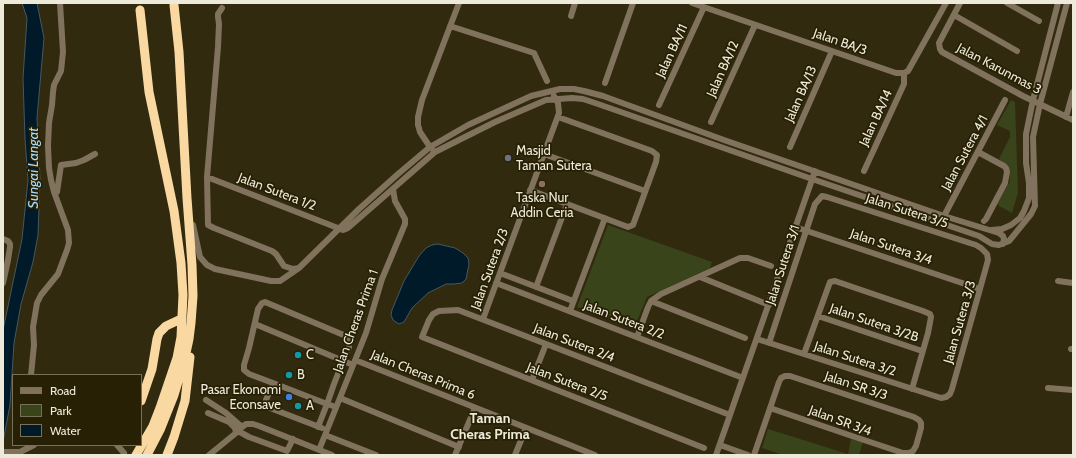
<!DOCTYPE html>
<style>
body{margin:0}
#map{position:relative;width:1076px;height:458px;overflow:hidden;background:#312a0e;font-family:Cabin,sans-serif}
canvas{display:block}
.frame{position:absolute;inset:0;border:4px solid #eeeada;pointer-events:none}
.legend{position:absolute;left:12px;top:374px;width:130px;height:72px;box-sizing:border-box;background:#272004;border:1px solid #77715a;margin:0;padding:5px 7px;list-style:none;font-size:12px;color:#eeeada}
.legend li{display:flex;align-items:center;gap:8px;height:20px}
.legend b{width:20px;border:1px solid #77715a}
</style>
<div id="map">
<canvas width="1076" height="458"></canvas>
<div class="frame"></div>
<ul class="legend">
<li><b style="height:5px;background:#80725d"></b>Road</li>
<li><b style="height:11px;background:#3a441b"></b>Park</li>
<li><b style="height:11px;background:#001a29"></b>Water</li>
</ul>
</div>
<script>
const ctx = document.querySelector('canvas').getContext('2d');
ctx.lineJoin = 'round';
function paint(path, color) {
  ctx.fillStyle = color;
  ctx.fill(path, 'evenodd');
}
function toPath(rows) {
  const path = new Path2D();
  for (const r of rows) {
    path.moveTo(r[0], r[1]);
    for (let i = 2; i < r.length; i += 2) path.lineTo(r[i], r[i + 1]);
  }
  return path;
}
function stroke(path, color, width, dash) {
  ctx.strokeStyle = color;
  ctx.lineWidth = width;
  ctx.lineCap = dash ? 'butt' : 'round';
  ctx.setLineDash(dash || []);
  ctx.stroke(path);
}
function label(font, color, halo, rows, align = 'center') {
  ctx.font = font + ' Cabin,sans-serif';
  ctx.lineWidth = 3.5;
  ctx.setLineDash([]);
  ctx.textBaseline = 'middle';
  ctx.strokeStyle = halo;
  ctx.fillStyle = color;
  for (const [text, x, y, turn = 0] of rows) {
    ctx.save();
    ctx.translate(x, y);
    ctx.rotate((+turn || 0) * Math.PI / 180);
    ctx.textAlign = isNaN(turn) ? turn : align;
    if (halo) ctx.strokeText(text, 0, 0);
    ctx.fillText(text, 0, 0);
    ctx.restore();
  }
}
paint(toPath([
 [1011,100,1015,102,1018,193,1012,213,999,206,998,203,1010,181,1009,167,999,159,1010,137,1010,131,997,125],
 [608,225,712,262,710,268,647,297,634,328,577,307],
 [768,429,848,454,851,439,863,442,859,455,783,455,762,448]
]), '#3a441b');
const water = toPath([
 [22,3,37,3,44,38,37,118,40,178,38,235,33,262,21,304,14,343,10,405,3,442,3,330,22,239,28,180,25,139,23,78,27,18,22,3],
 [438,244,455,248,463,253,468,258,469,264,466,279,462,283,454,284,446,284,428,293,412,308,404,322,399,324,393,320,391,315,392,310,404,281,419,256,426,248,432,245,438,244]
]);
paint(water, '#001a29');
stroke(water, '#47585e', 1);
stroke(toPath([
 [692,3,896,73,904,73,908,71,946,3],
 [960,3,939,43,940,49,942,52,1023,96,1073,120],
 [1007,3,1039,21],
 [222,8,218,14,218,17,219,24,218,47,207,177,208,225,214,228,272,251,276,254,284,266,293,269,299,268],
 [954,15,1017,51],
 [571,16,575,3],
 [450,26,534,53,547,81],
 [605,83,633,3],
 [659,105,704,7],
 [1066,117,1073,92],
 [711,122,755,25],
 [790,147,832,51],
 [432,149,430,147,420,132,418,125,418,117,422,100,459,3],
 [978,152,1004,166,1006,168,1007,172,1005,183,986,219,984,221],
 [544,154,645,191],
 [864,171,904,84,904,73],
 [207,177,343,230,346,229,349,227,435,152,495,122,546,100,572,98,583,99,598,104,812,179,979,236,992,244,999,245,1009,241,1014,235,1031,214,1035,206,1033,137,1040,104,1067,3],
 [530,190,628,227,633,225,656,162,657,155,652,151,558,117],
 [57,192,61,165,76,163,84,160,95,154],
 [944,216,1005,100],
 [193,225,200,257,207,265,215,269,271,281,280,281,299,268,359,209,398,174,430,147,468,125,531,96,560,89,574,89,584,91,603,96,724,140,944,216,999,233,1003,236,1004,239,1003,244],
 [795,227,980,289],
 [992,230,1002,229,1011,225,1020,218,1024,211,1029,198,1029,183,1026,163,1026,134,1033,100,1058,3],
 [3,239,8,241,10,244,10,247,8,260,3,283],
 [500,273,573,301],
 [700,277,769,305],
 [1058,281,1073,283],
 [496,283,743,378],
 [536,287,567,204],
 [651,301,745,338],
 [570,311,605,218],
 [818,316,922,351],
 [483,319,559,113,558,103,554,96],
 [255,324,353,365],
 [637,337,648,307,651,301,661,294,740,258,748,258,771,266],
 [757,339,941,398,946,397,950,394,952,389,985,271,988,260,987,254,981,248,976,245,827,197,822,196,815,204,769,343],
 [1071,349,1073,349],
 [804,354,830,282,835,281,923,311,930,314,931,317,928,333,912,389],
 [355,360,595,455],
 [31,375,34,345,33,327,37,303,41,295,58,274,67,250,69,243,68,230,54,192,51,180,49,168,48,146,49,123,52,105,53,92,54,85,61,71,63,52,60,3],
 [532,380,546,344],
 [273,383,266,400,268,406,270,408,322,428],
 [1048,388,1073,390],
 [340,398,459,447],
 [206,400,226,413,242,427],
 [208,413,229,422,235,428,236,433],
 [318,427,327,404,334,384,343,361,349,348,349,340,346,336,277,307,265,302,262,303,258,309,249,348,244,365,244,370,249,374,273,383,327,404,336,407],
 [238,431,249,437,287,451,293,439],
 [325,435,376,455],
 [117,445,124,453],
 [720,445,748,455],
 [704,448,422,337,429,320,433,314,439,311,458,310,730,415],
 [319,450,366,333,382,279,405,224,405,219,395,201,393,189],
 [3,452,20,452,34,445],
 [209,455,236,433,242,427,246,424,253,424,259,426,332,455],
 [455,455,475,408],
 [515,455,526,428],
 [716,455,815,171],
 [754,455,779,382,781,378,785,376,790,376,914,417,919,420,921,423,921,428,916,446,913,451,909,453,903,453,846,434,770,408]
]), '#80725d', 6);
stroke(toPath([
 [141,401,152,369,157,339,159,333,166,326,181,319],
 [136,455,153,426,160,408,177,358,181,337,183,295,181,263,174,211,149,92,140,10],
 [147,455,160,430,174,395,184,362,189,339,191,323,193,296,192,265,187,198,179,52,174,5],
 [167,455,174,437,185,401,190,357]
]), '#fad8a2', 9);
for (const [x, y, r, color] of [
 [508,158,4,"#6b7280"],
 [542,184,4,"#8d6e63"],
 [298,355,4,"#0f9aa8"],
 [289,375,4,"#0f9aa8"],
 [289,397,4,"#3f7fe0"],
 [298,406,4,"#0f9aa8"]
]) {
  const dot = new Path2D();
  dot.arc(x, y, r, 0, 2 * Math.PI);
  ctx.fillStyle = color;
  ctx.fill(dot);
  stroke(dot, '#272004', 1.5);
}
label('13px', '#eeeada', '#272004', [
 ["Jalan BA/3",840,42,19],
 ["Jalan BA/11",672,51,-65],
 ["Jalan BA/12",723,69,-66],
 ["Jalan Karunmas 3",999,69,28],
 ["Jalan BA/13",801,94,-66],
 ["Jalan BA/14",876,118,-65],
 ["Jalan Sutera 4/1",965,153,-62],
 ["Jalan Sutera 1/2",277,192,21],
 ["Jalan Sutera 3/5",907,211,18],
 ["Jalan Sutera 3/4",891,247,19],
 ["Jalan Sutera 3/1",783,265,-72],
 ["Jalan Sutera 2/3",490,269,-70],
 ["Jalan Sutera 2/2",624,320,21],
 ["Jalan Cheras Prima 1",356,321,-70],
 ["Jalan Sutera 3/3",960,322,-74],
 ["Jalan Sutera 3/2B",874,323,19],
 ["Jalan Sutera 2/4",574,343,21],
 ["Jalan Sutera 3/2",855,359,18],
 ["Jalan Cheras Prima 6",423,375,22],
 ["Jalan Sutera 2/5",567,382,21],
 ["Jalan SR 3/3",856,386,18],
 ["Jalan SR 3/4",840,421,20]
]);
label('13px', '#eeeada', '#272004', [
 ["Masjid",516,151],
 ["Taman Sutera",516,166],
 ["Taska Nur",542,198,"center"],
 ["Addin Ceria",542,213,"center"],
 ["C",306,355],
 ["B",297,375],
 ["Pasar Ekonomi",281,390,"right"],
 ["Econsave",281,405,"right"],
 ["A",306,406]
], 'left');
label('italic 14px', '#a9daf7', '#272004', [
 ["Sungai Langat",34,168,-90]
]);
label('bold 14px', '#eeeada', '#272004', [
 ["Taman",490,419],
 ["Cheras Prima",490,435]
]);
</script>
